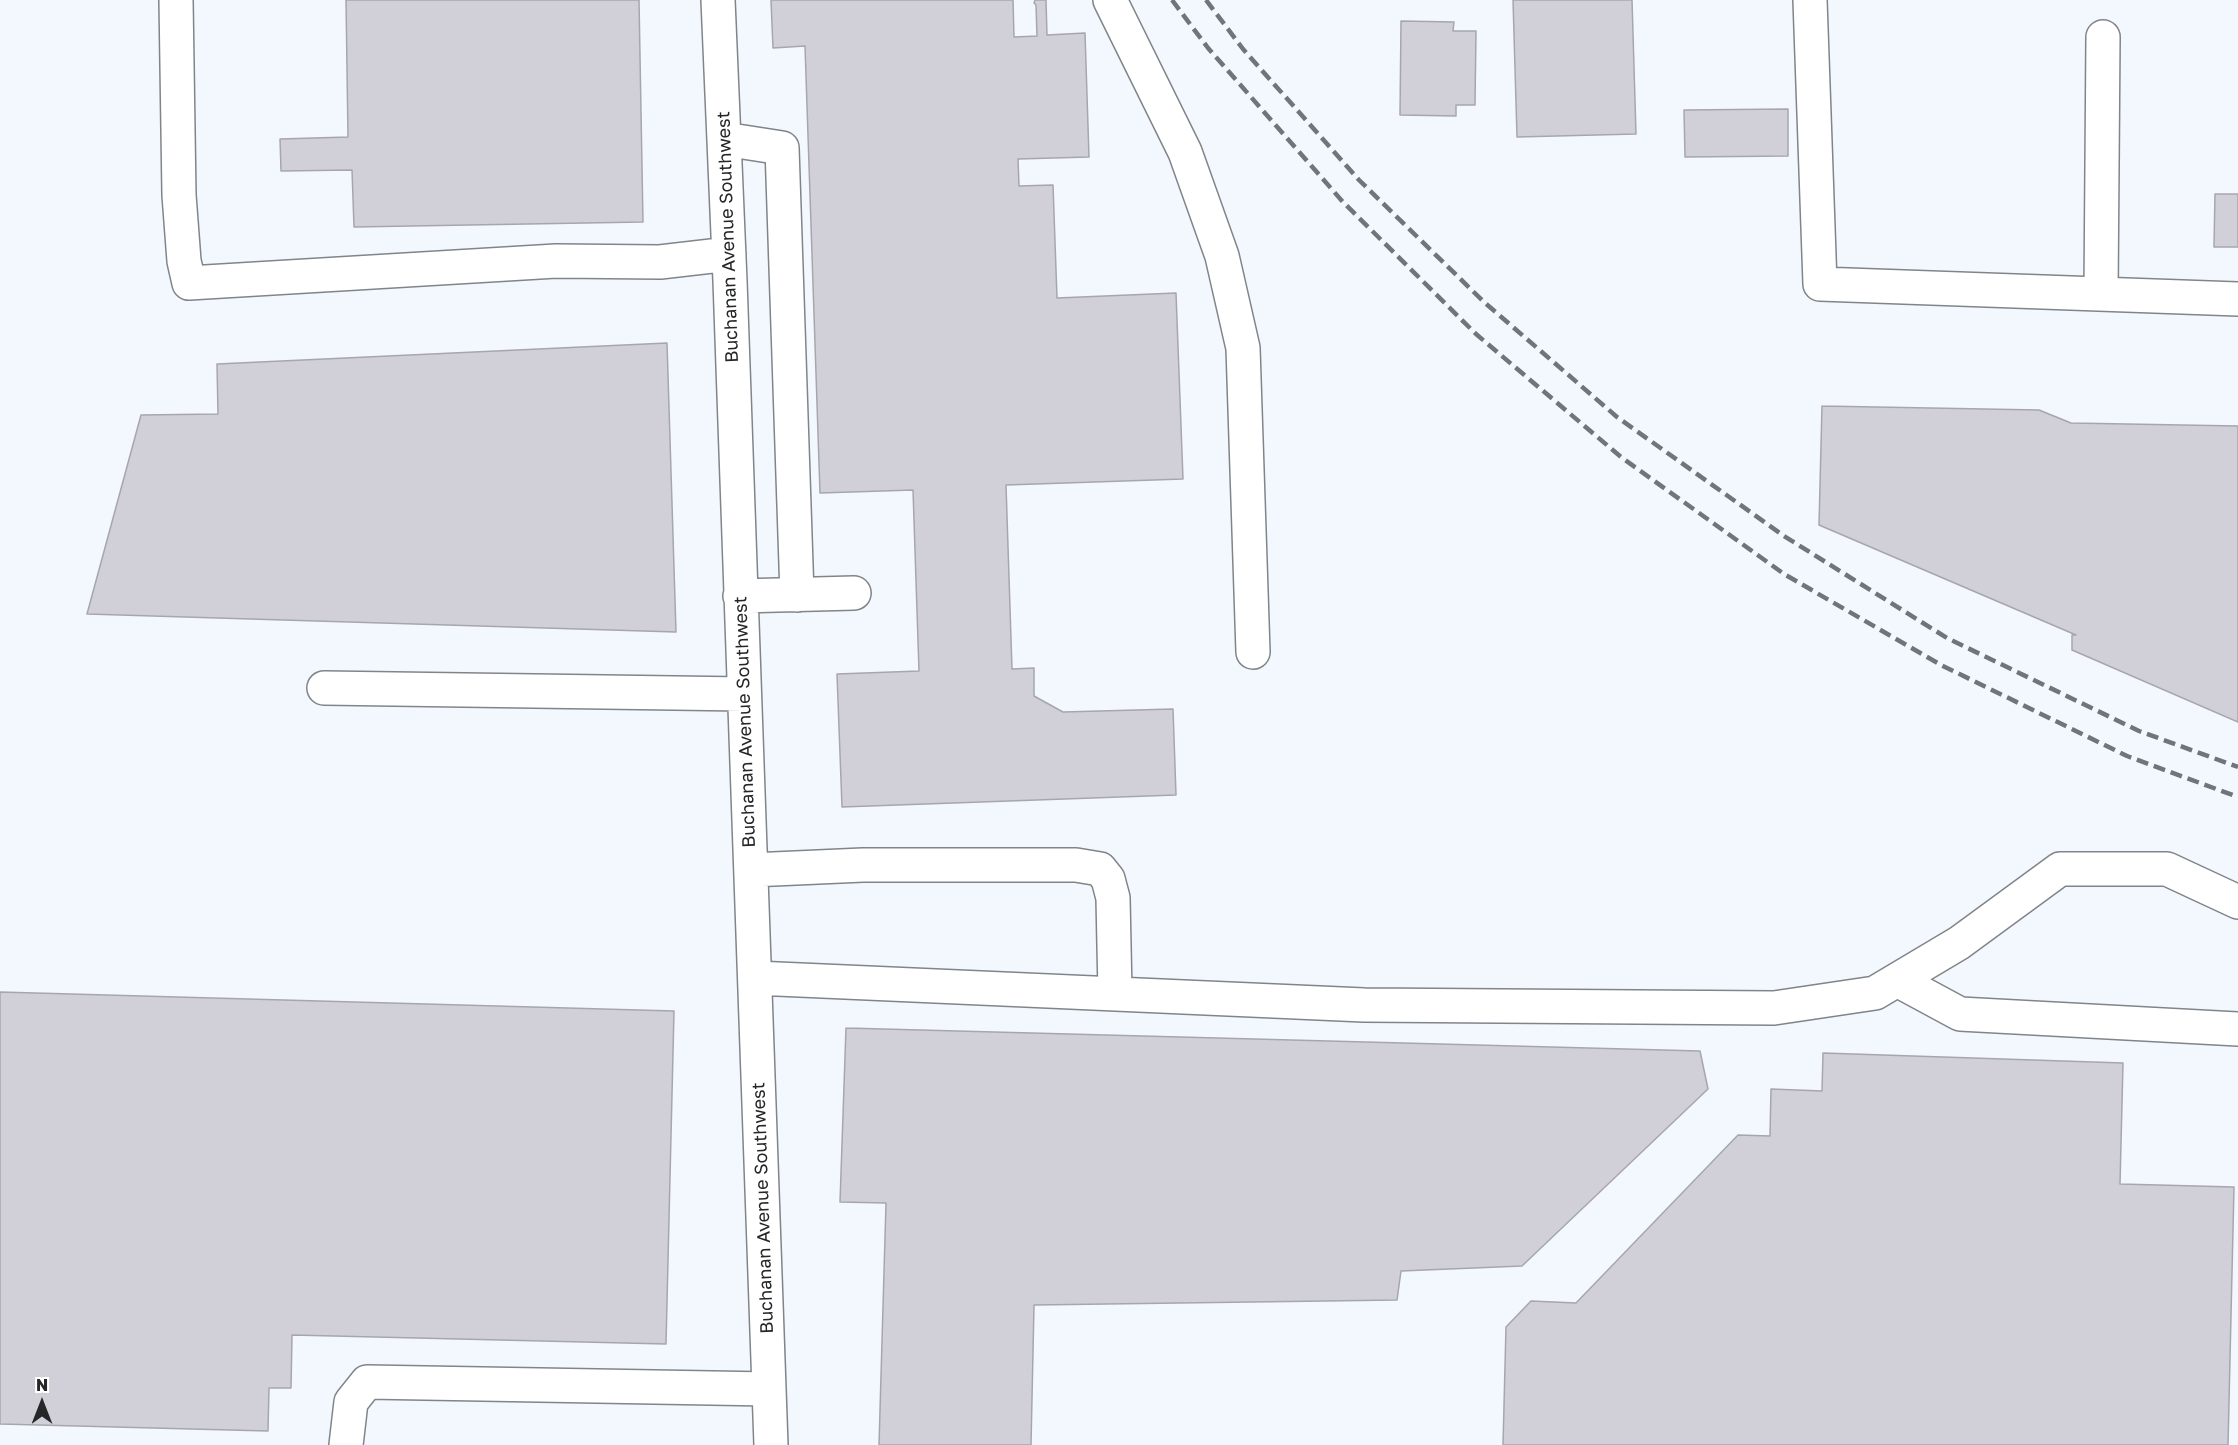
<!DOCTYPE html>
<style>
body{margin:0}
#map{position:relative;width:2238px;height:1445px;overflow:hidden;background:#f3f8fe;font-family:"Golos Text",sans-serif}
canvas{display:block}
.north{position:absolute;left:12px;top:1373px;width:60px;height:60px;-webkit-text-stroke:4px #fff;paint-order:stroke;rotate:0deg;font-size:16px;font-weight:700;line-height:24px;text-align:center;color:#242628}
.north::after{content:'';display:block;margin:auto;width:21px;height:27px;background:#242628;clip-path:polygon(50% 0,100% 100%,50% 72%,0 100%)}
</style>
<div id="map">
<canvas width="2238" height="1445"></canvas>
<div class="north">N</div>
</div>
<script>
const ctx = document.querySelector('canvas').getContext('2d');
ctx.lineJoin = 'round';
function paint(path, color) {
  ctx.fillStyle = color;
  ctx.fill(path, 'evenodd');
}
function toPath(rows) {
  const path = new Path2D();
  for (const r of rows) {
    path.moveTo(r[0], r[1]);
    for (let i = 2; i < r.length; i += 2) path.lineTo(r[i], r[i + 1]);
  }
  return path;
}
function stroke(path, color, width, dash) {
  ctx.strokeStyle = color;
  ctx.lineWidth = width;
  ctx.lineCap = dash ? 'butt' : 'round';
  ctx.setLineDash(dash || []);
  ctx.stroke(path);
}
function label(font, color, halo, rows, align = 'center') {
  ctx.font = font + ' "Golos Text",sans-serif';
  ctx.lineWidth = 4.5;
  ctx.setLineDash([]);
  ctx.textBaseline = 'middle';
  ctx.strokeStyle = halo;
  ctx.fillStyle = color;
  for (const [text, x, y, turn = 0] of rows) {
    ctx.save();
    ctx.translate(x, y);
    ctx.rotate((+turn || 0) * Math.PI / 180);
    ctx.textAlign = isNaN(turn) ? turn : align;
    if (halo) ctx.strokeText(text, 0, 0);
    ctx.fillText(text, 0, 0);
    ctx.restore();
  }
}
const building = toPath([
 [346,0,639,0,643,222,354,227,352,170,281,171,280,139,348,137,346,0],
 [771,0,1013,0,1014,37,1037,36,1036,5,1034,3,1035,0,1046,0,1047,35,1085,33,1089,157,1018,159,1019,186,1053,185,1057,298,1176,293,1183,479,1006,485,1012,669,1034,668,1034,696,1063,712,1173,709,1176,795,842,807,837,674,919,671,913,490,820,493,805,46,773,48,771,0],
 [1513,0,1632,0,1636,134,1517,137,1513,0],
 [1401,21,1454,22,1453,31,1476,31,1475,105,1456,105,1456,116,1400,115,1401,21],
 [1788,109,1788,156,1685,157,1684,110,1788,109],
 [2215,194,2238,194,2238,247,2214,247,2215,194],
 [667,343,676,632,87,614,141,415,218,414,217,364,667,343],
 [1822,406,2039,410,2071,423,2238,426,2238,722,2072,650,2072,635,2076,635,1819,525,1822,406],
 [0,992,674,1011,666,1344,292,1335,291,1388,269,1388,268,1431,0,1424,0,992],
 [846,1028,1700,1051,1708,1089,1522,1266,1401,1271,1397,1300,1034,1305,1031,1445,879,1445,886,1203,840,1202,846,1028],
 [1823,1053,2123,1063,2120,1184,2234,1187,2228,1445,1503,1445,1506,1327,1531,1301,1576,1303,1738,1135,1770,1136,1771,1089,1822,1091,1823,1053]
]);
paint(building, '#d1d0d8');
stroke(building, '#a7a6ad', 1.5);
const minor = toPath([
 [176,0,179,195,184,261,189,283,556,261,660,262,729,254],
 [718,0,730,281,771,1445],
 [1110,0,1185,152,1222,256,1243,348,1253,652],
 [1810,0,1820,284,2238,299],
 [724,139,782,148,797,595],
 [2101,294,2103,37],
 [740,596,854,593],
 [324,688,744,694],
 [751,870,863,865,1076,865,1100,869,1108,879,1113,898,1115,993],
 [755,978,1364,1005,1774,1008,1875,993,1959,943,2060,869,2167,869,2238,902],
 [1897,980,1960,1014,2238,1029],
 [346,1445,351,1402,367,1382,769,1389]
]);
stroke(minor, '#80858a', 36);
stroke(minor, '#fff', 33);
stroke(toPath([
 [1172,0,1208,48,1343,202,1476,334,1621,457,1784,574,1941,665,2127,756,2238,797],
 [1206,0,1243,49,1359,180,1484,302,1617,417,1784,536,1947,638,2139,731,2238,767]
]), '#717478', 4.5, [12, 6]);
label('18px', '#242628', '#fff', [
 ["Buchanan Avenue Southwest",728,237,-92],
 ["Buchanan Avenue Southwest",745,722,-92],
 ["Buchanan Avenue Southwest",763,1208,-92]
]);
</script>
